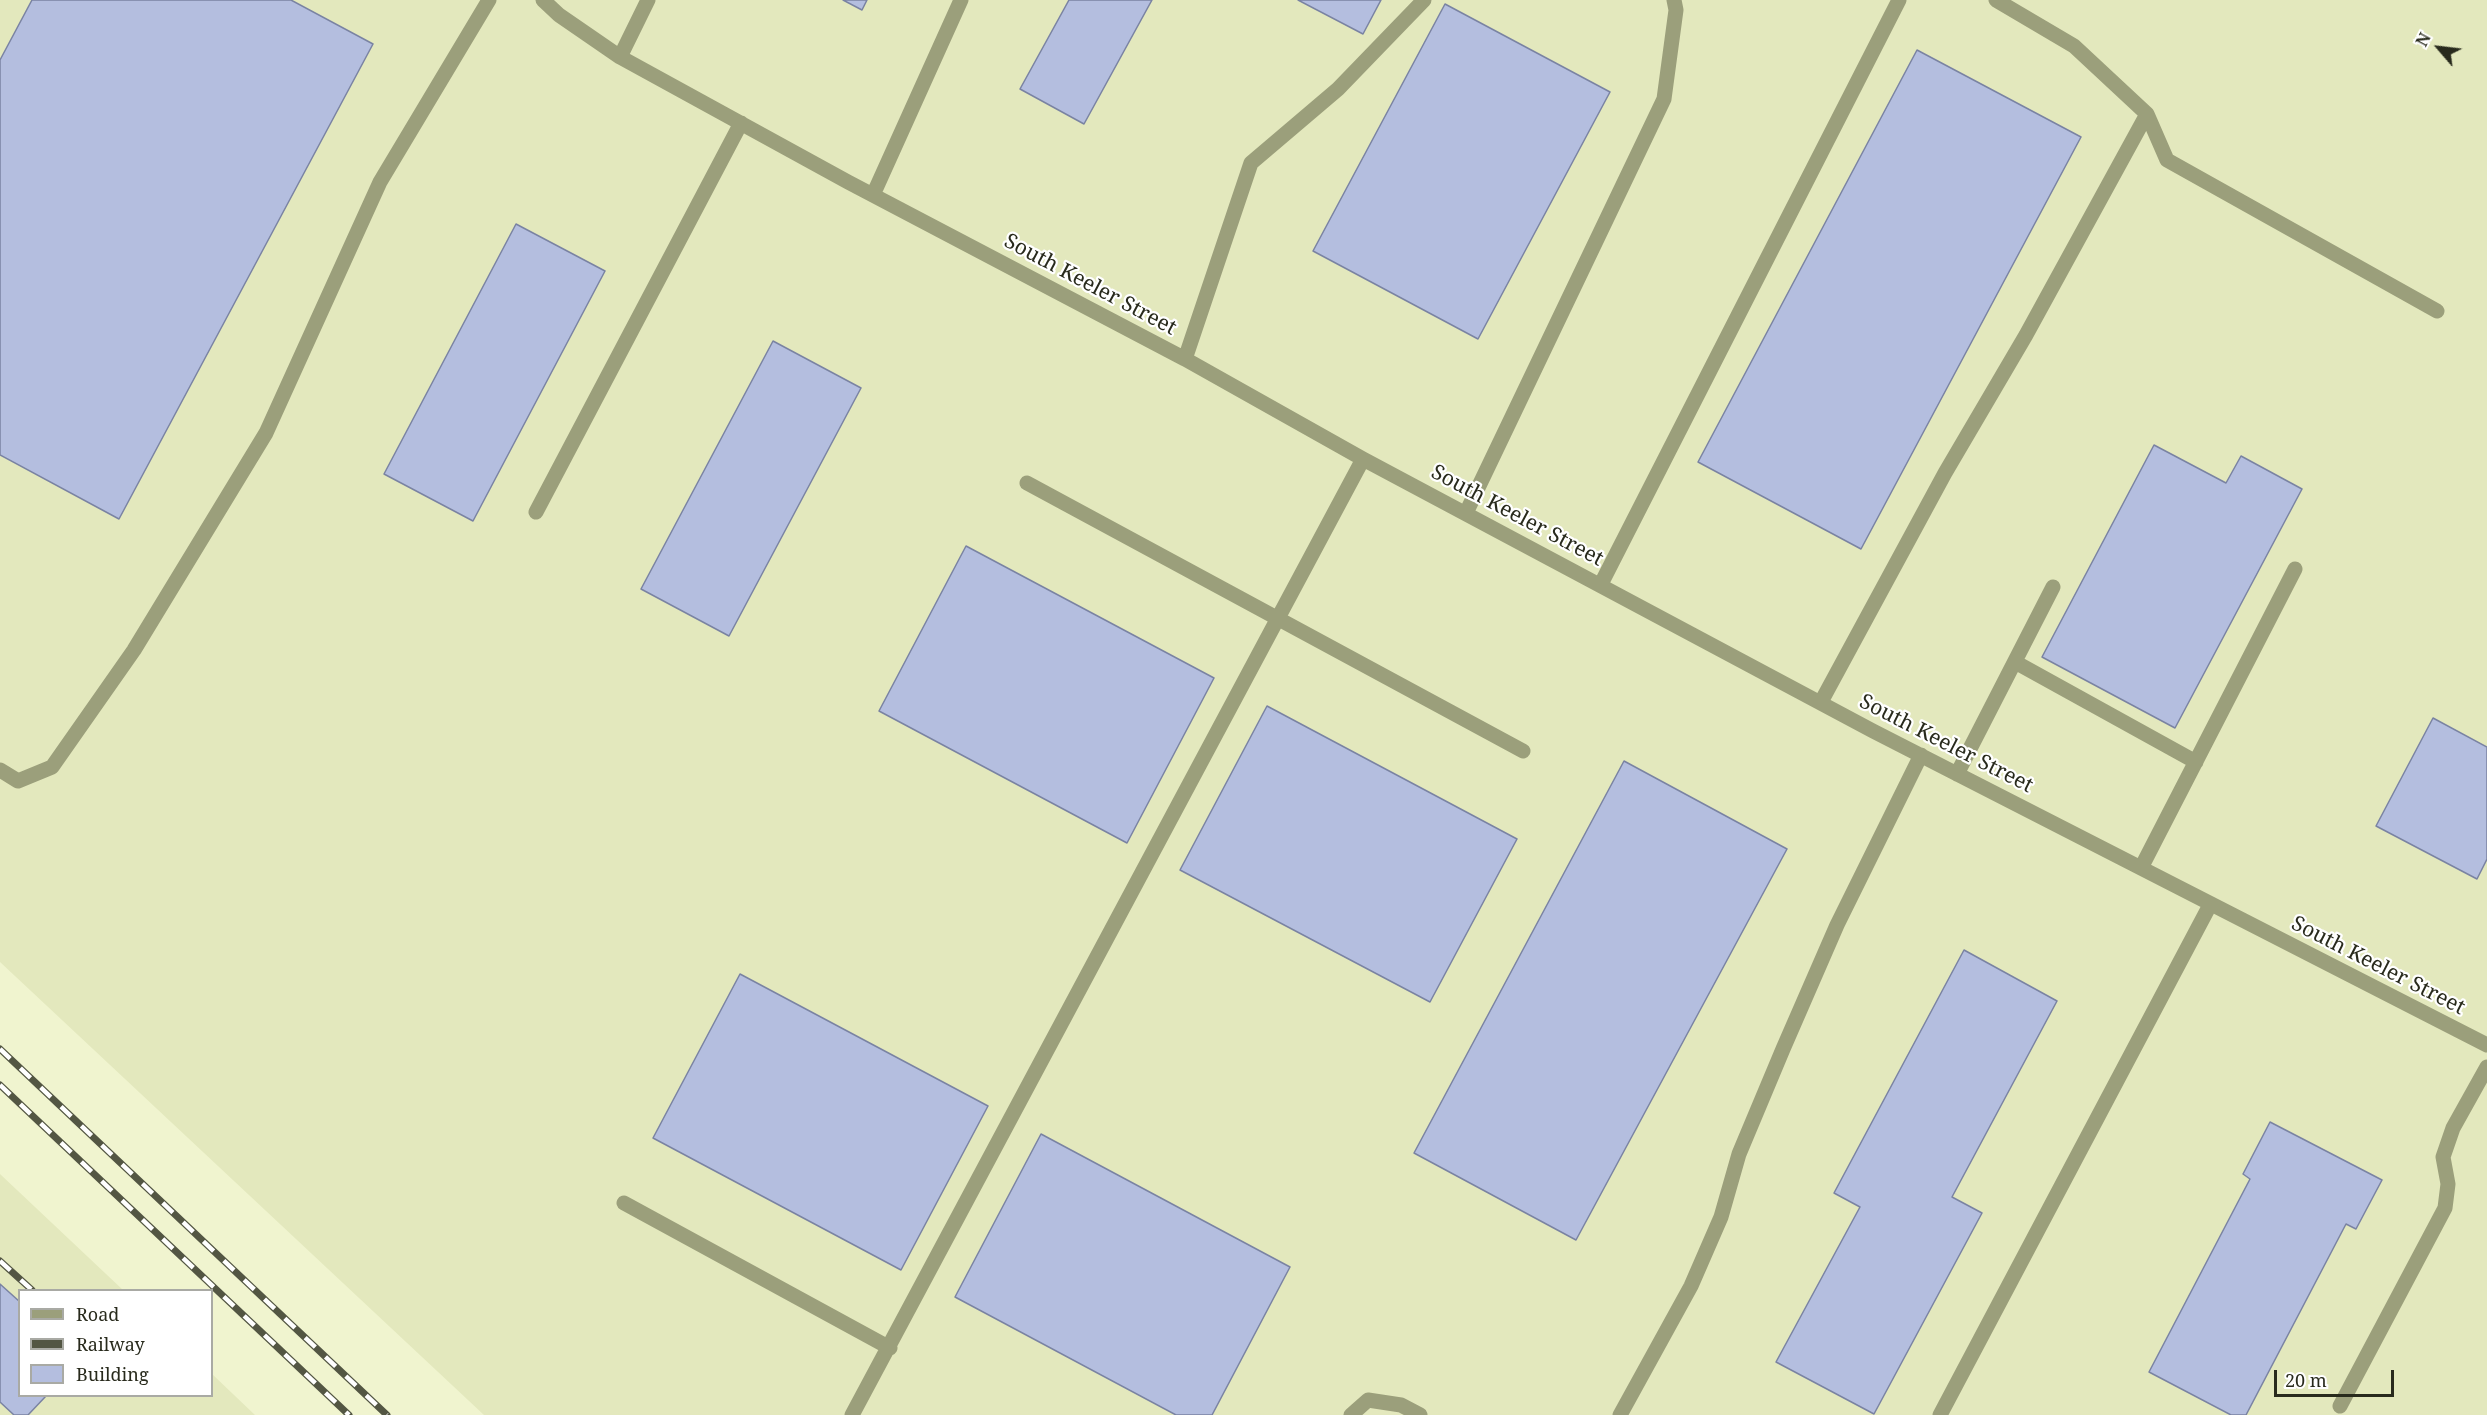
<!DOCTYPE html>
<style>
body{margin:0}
#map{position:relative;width:2487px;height:1415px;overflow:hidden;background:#f0f4cf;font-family:"Noto Serif",serif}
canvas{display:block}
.legend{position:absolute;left:18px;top:1289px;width:195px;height:108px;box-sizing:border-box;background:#fff;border:2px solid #a9aaa4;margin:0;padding:8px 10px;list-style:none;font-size:18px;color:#282a1c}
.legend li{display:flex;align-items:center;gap:12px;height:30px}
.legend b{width:30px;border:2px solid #a9aaa4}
.north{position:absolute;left:2409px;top:18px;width:60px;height:60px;-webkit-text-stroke:4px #fff;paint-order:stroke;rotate:298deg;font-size:16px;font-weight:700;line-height:24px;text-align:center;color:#282a1c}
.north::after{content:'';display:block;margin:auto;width:21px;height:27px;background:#282a1c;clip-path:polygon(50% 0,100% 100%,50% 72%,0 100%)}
.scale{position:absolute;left:2274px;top:1370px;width:120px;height:27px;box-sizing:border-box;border:3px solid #282a1c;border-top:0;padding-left:8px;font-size:18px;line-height:21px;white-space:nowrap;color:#282a1c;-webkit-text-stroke:4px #fff;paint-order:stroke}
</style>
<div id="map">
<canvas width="2487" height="1415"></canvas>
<ul class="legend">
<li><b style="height:8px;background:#9b9f7b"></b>Road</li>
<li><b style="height:8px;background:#535643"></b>Railway</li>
<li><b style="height:16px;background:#b4bedf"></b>Building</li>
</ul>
<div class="north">N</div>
<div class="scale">20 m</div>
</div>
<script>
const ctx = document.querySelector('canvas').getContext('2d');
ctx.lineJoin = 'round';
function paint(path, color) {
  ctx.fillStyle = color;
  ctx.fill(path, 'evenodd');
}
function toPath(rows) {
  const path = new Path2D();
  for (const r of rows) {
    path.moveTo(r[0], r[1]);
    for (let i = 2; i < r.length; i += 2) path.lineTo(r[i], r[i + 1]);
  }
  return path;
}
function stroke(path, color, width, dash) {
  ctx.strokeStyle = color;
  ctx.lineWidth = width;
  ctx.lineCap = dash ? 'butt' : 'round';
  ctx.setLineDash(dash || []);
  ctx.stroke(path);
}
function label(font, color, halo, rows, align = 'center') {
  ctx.font = font + ' "Noto Serif",serif';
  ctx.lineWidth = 4.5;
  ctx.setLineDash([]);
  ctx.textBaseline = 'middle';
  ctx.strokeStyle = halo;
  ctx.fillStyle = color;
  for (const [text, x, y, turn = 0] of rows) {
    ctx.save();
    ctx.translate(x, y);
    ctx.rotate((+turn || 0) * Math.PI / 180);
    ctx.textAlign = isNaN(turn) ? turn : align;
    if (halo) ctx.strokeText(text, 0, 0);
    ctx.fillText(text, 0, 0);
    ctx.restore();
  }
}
paint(toPath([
 [0,0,2487,0,2487,1415,484,1415,0,962],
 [0,1174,123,1290,20,1290,20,1396,212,1396,212,1374,255,1415,0,1415]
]), '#e3e8bd');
const building = toPath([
 [32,0,291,0,373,44,119,519,0,455,0,60,32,0],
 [843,0,867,0,862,10,843,0],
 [1069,0,1152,0,1084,124,1020,89,1069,0],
 [1298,0,1381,0,1363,34,1298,0],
 [1445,4,1610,92,1478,339,1313,251,1445,4],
 [1917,50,2081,137,1861,549,1698,462,1917,50],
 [516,224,605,271,473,521,384,474,516,224],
 [773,341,861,388,729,636,641,589,773,341],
 [2154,445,2226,483,2241,456,2302,489,2175,728,2042,657,2154,445],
 [966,546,1214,678,1127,843,879,711,966,546],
 [1267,706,1517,839,1430,1002,1180,870,1267,706],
 [2433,718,2487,747,2487,859,2477,879,2376,826,2433,718],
 [1624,761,1787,849,1576,1240,1414,1153,1624,761],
 [1964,950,2057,1001,1952,1197,1982,1213,1874,1414,1776,1362,1860,1207,1834,1193,1964,950],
 [740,974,988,1106,901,1270,653,1138,740,974],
 [2270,1122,2382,1180,2356,1229,2346,1224,2246,1415,2231,1415,2149,1372,2250,1179,2243,1174,2270,1122],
 [1041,1134,1290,1267,1212,1415,1176,1415,955,1297,1041,1134],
 [0,1284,20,1302,20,1396,46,1396,28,1415,14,1415,0,1402,0,1284]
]);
paint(building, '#b4bedf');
stroke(building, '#7a83a2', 1.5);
stroke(toPath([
 [543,0,559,15,620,57,848,182,1185,359,1363,459,1873,731,2487,1045],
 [1996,0,2074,46,2147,114,2167,160,2437,311],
 [620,57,648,0],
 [873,195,961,0],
 [1185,359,1251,163,1338,89,1424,0],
 [1027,483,1523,751],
 [536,512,741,123],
 [1466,513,1664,99,1676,10,1674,0],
 [1601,584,1899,0],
 [2015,662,2196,762],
 [1821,702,1945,473,2026,335,2147,114],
 [0,770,18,781,52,767,134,650,266,433,380,182,489,0],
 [1957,774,2053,587],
 [2141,868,2295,569],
 [624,1203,890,1348],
 [2340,1406,2445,1208,2448,1184,2443,1157,2453,1128,2487,1067],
 [852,1415,1363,459],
 [1351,1415,1368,1400,1401,1405,1420,1415],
 [1620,1415,1691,1286,1721,1217,1739,1154,1783,1049,1837,925,1921,755],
 [1940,1415,2210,905]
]), '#9b9f7b', 15);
const rail = toPath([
 [0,1049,387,1415],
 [0,1085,349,1415],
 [0,1261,32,1290]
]);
stroke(rail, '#535643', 7);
stroke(rail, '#fff', 4.5, [14]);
label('21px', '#282a1c', '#fff', [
 ["South Keeler Street",1090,285,28],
 ["South Keeler Street",1517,516,28],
 ["South Keeler Street",1946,744,27],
 ["South Keeler Street",2378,966,27]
]);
</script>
